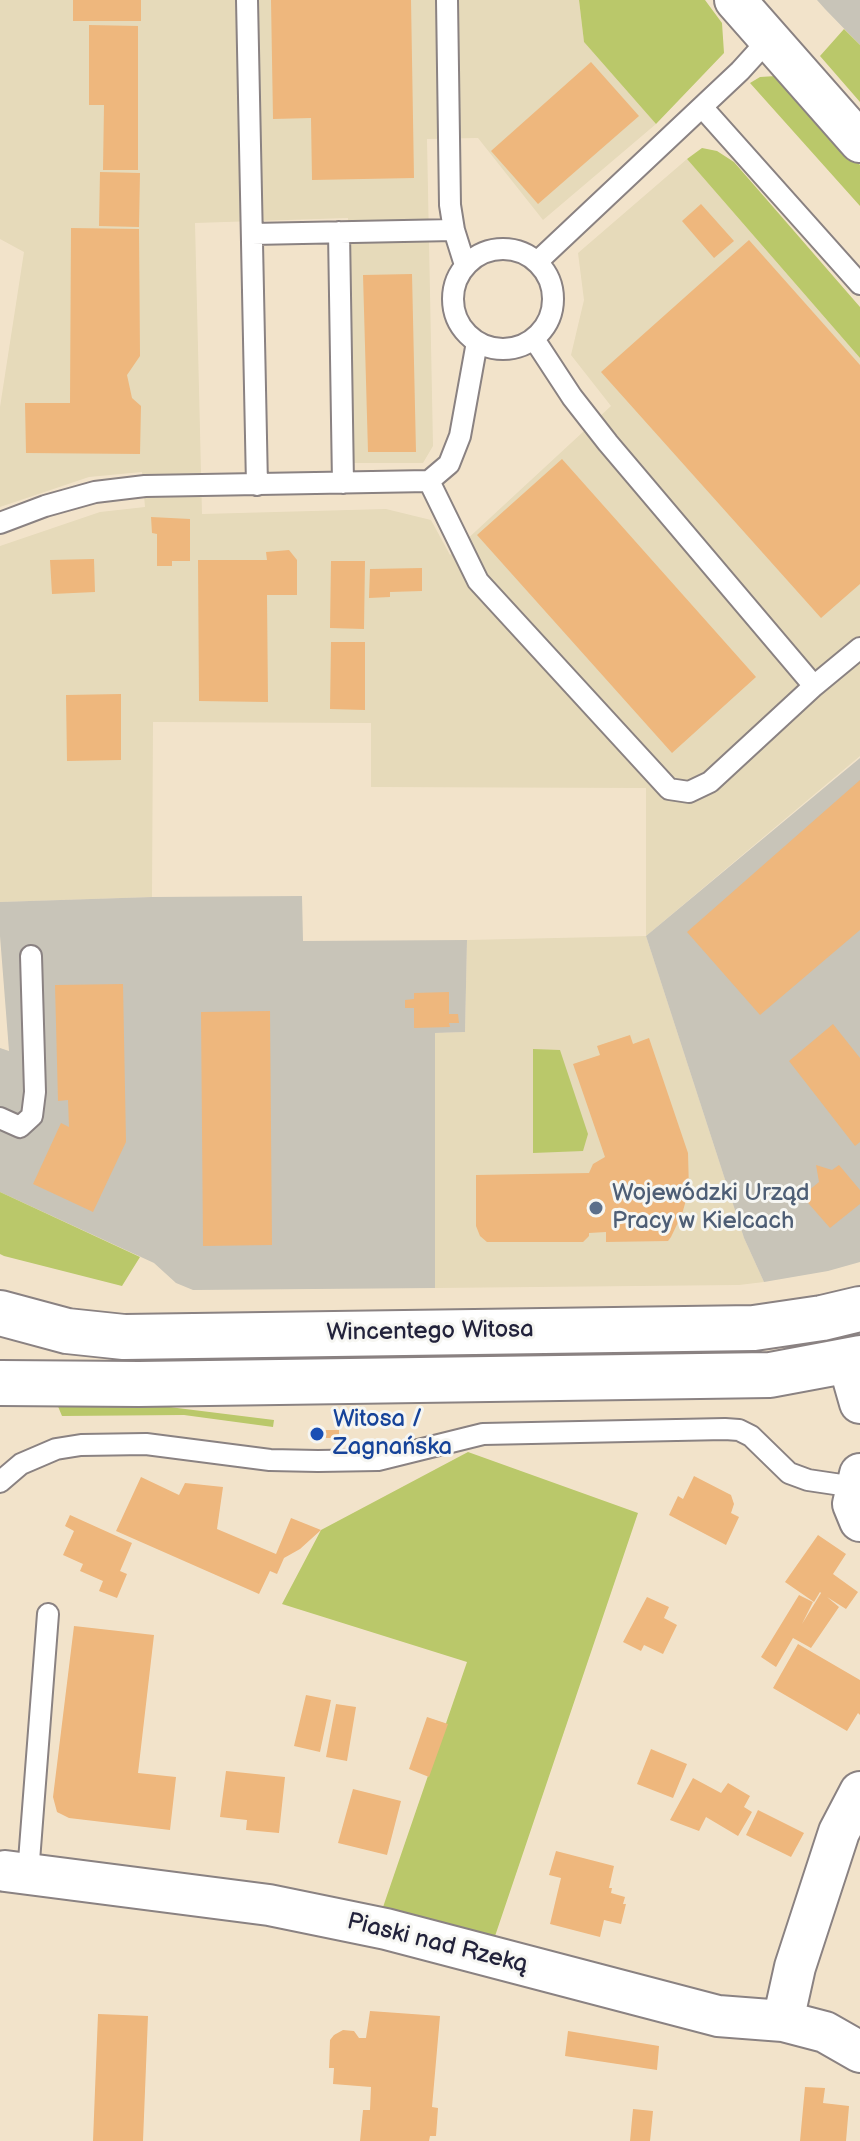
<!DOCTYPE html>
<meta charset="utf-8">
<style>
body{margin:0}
canvas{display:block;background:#f2e3ca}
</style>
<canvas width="860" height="2141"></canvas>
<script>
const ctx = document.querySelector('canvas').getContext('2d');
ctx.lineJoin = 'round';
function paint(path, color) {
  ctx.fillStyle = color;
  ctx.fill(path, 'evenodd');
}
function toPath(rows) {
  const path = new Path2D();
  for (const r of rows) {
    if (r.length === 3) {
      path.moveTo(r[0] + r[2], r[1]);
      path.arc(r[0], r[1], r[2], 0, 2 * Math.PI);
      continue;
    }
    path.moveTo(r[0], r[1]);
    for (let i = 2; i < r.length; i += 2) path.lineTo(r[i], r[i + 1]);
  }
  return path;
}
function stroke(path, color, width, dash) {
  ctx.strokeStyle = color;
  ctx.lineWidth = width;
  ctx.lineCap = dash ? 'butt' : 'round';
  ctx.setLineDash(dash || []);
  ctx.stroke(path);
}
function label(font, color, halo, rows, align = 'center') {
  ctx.font = font + ' "Balsamiq Sans",sans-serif';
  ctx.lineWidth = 6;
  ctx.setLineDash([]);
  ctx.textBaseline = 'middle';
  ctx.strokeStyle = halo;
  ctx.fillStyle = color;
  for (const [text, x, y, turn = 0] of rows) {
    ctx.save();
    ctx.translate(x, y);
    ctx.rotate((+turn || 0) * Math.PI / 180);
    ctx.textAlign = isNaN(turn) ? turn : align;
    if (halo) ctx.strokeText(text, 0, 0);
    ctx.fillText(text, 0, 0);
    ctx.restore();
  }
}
paint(toPath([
 [0,0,579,0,584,42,656,124,543,220,478,138,427,139,433,446,423,463,353,463,348,218,195,223,202,514,386,509,431,520,450,555,611,406,571,355,584,300,578,253,687,159,860,358,860,756,646,936,744,1238,764,1282,739,1285,435,1288,435,1033,465,1032,467,940,646,936,646,788,371,787,371,723,153,722,152,897,0,902,0,546,100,512,145,507,142,472,89,477,0,507,0,407,24,252,0,239]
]), '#e6daba');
paint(toPath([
 [817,0,860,0,860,45,825,9],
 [860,758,860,1262,828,1271,764,1282,744,1238,646,936],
 [302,896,303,941,467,940,465,1032,435,1033,435,1288,193,1290,176,1283,154,1263,0,1192,0,1048,9,1051,0,936,0,902,152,897]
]), '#c8c4b8');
paint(toPath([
 [579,0,705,0,722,23,724,53,656,124,584,42],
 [844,29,860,45,860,102,820,56],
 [776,76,791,87,860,165,860,206,750,83,760,77],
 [702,148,717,151,734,162,860,307,860,358,687,159],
 [533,1049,560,1050,588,1134,583,1151,533,1153],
 [0,1192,140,1257,122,1286,4,1256,0,1254],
 [57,1404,145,1404,274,1420,273,1427,184,1415,62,1416],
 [468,1452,638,1513,493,1942,382,1910,467,1662,282,1604,321,1530]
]), '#bac86a');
paint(toPath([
 [73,0,141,0,141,21,73,21],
 [271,0,411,0,414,178,312,180,311,118,273,119],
 [89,25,138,26,138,170,103,170,104,105,89,105],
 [591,62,639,116,538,204,491,151],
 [100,172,140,173,139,227,99,226],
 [701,204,734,241,714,258,682,221],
 [71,228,139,229,140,356,127,375,132,398,141,406,140,454,26,453,25,403,70,403],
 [749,240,860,365,860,584,821,618,601,372],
 [412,274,416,452,368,452,363,275],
 [562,459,756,677,672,753,477,535],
 [151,517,190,519,190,561,172,561,172,566,157,566,157,534,152,533],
 [289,550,297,560,297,595,267,595,268,702,199,701,198,560,267,560,266,552],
 [94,559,95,592,52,594,50,560],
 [331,561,365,561,364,629,330,628],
 [422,568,422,591,390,592,390,597,369,598,370,569],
 [331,642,365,642,365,710,330,709],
 [121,694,121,760,67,761,66,695],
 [860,780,860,930,760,1015,687,932],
 [123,984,126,1142,93,1212,33,1184,61,1123,69,1127,68,1100,58,1101,55,985],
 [449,992,449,1014,458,1014,459,1023,449,1023,450,1027,414,1028,414,1008,405,1008,405,1000,414,999,414,993],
 [270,1011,272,1245,203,1246,201,1012],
 [833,1024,860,1058,860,1142,855,1146,789,1061],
 [630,1035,633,1044,649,1038,688,1153,689,1190,682,1214,671,1237,668,1241,606,1242,606,1232,589,1233,589,1236,583,1242,487,1242,480,1236,476,1226,476,1175,589,1173,593,1164,605,1157,573,1064,600,1055,597,1046],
 [816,1165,832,1170,839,1165,860,1190,860,1204,830,1228,802,1196,819,1182],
 [311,1430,339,1430,339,1438,311,1438],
 [694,1476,731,1495,734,1504,731,1513,739,1517,726,1545,669,1515,678,1496,683,1499],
 [141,1477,179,1495,185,1483,223,1487,217,1529,276,1554,291,1518,321,1530,300,1549,284,1558,277,1574,270,1571,259,1594,116,1531],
 [70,1515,132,1543,120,1571,127,1574,117,1598,99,1591,103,1581,80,1571,83,1564,63,1555,74,1531,65,1526],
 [818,1535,846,1554,833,1574,858,1592,846,1609,827,1597,839,1607,811,1648,793,1638,776,1667,761,1657,799,1595,813,1602,802,1624,821,1593,820,1592,814,1602,785,1582],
 [647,1597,669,1607,664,1618,677,1625,663,1654,644,1645,641,1651,623,1642],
 [74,1626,154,1635,138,1773,176,1777,170,1830,69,1818,57,1812,53,1797],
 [798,1644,860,1680,860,1715,858,1713,847,1731,773,1688],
 [306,1695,331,1700,320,1752,294,1746],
 [336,1704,356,1707,347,1761,326,1757],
 [427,1717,448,1724,429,1777,409,1769],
 [651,1749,687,1764,673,1798,637,1784],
 [226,1771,285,1777,279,1833,246,1830,247,1820,220,1817],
 [693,1778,721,1793,728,1783,750,1796,744,1807,752,1812,738,1836,706,1817,699,1831,670,1820],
 [353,1789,401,1801,387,1855,338,1843],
 [758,1810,804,1833,791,1857,746,1835],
 [556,1851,614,1866,609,1888,612,1888,611,1893,625,1897,623,1904,626,1904,621,1924,604,1920,600,1937,550,1924,561,1878,549,1875],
 [370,2011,440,2016,432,2107,438,2108,436,2136,430,2136,429,2141,360,2141,363,2110,370,2110,371,2087,333,2084,334,2068,329,2068,330,2040,334,2035,343,2030,354,2031,359,2038,366,2038],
 [98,2014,148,2016,143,2141,93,2141],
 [568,2031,659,2046,657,2070,565,2056],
 [805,2087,825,2088,823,2103,849,2106,846,2141,800,2141],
 [633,2109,653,2111,650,2141,630,2141]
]), '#eeb77d');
const lane = toPath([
 [247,0,257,485],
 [447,0,450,205,454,230,465,265],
 [702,107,860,284],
 [339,232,343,483],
 [252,234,454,230],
 [503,299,50],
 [537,262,740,71,769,39],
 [534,339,572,397,608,443,814,686,860,648],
 [429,481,478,581,669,789,689,792,710,782,814,686],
 [0,523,45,506,95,492,145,486,429,481,449,464,460,436,477,342],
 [0,1118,20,1127,32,1116,35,1092,31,956],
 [0,1482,21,1464,56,1449,81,1445,146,1444,270,1460,318,1461,378,1460,483,1434,725,1429,739,1430,751,1436,789,1473,808,1480,855,1487],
 [28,1874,48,1614]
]);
const street = toPath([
 [735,0,860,142],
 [848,1361,860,1403],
 [860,1474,853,1504,860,1521],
 [5,1871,269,1905,386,1929,718,2016,783,2021,825,2032,860,2052],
 [783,2021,795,1967,839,1832,860,1792]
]);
const secondary = toPath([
 [0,1313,67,1331,124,1337,754,1328,822,1318,860,1309],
 [0,1383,139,1384,770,1375,860,1358]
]);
stroke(lane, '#8a8282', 24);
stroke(street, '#8a8282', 44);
stroke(secondary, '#8a8282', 48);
stroke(lane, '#fff', 20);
stroke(street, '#fff', 40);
stroke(secondary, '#fff', 44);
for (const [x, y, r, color] of [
 [596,1208,8,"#5c6f8a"],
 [317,1434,8,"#1a4fb4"]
]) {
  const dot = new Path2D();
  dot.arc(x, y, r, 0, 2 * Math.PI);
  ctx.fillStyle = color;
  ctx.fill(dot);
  stroke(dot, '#f6f6f2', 3);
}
label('24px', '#4e5e75', '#f6f6f2', [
 ["Wojewódzki Urząd",612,1194],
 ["Pracy w Kielcach",612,1222]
], 'left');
label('24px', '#22223b', '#f6f6f2', [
 ["Wincentego Witosa",430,1332,-1],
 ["Piaski nad Rzeką",437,1944,14]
]);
label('24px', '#164399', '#f6f6f2', [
 ["Witosa /",333,1420],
 ["Zagnańska",333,1448]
], 'left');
</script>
